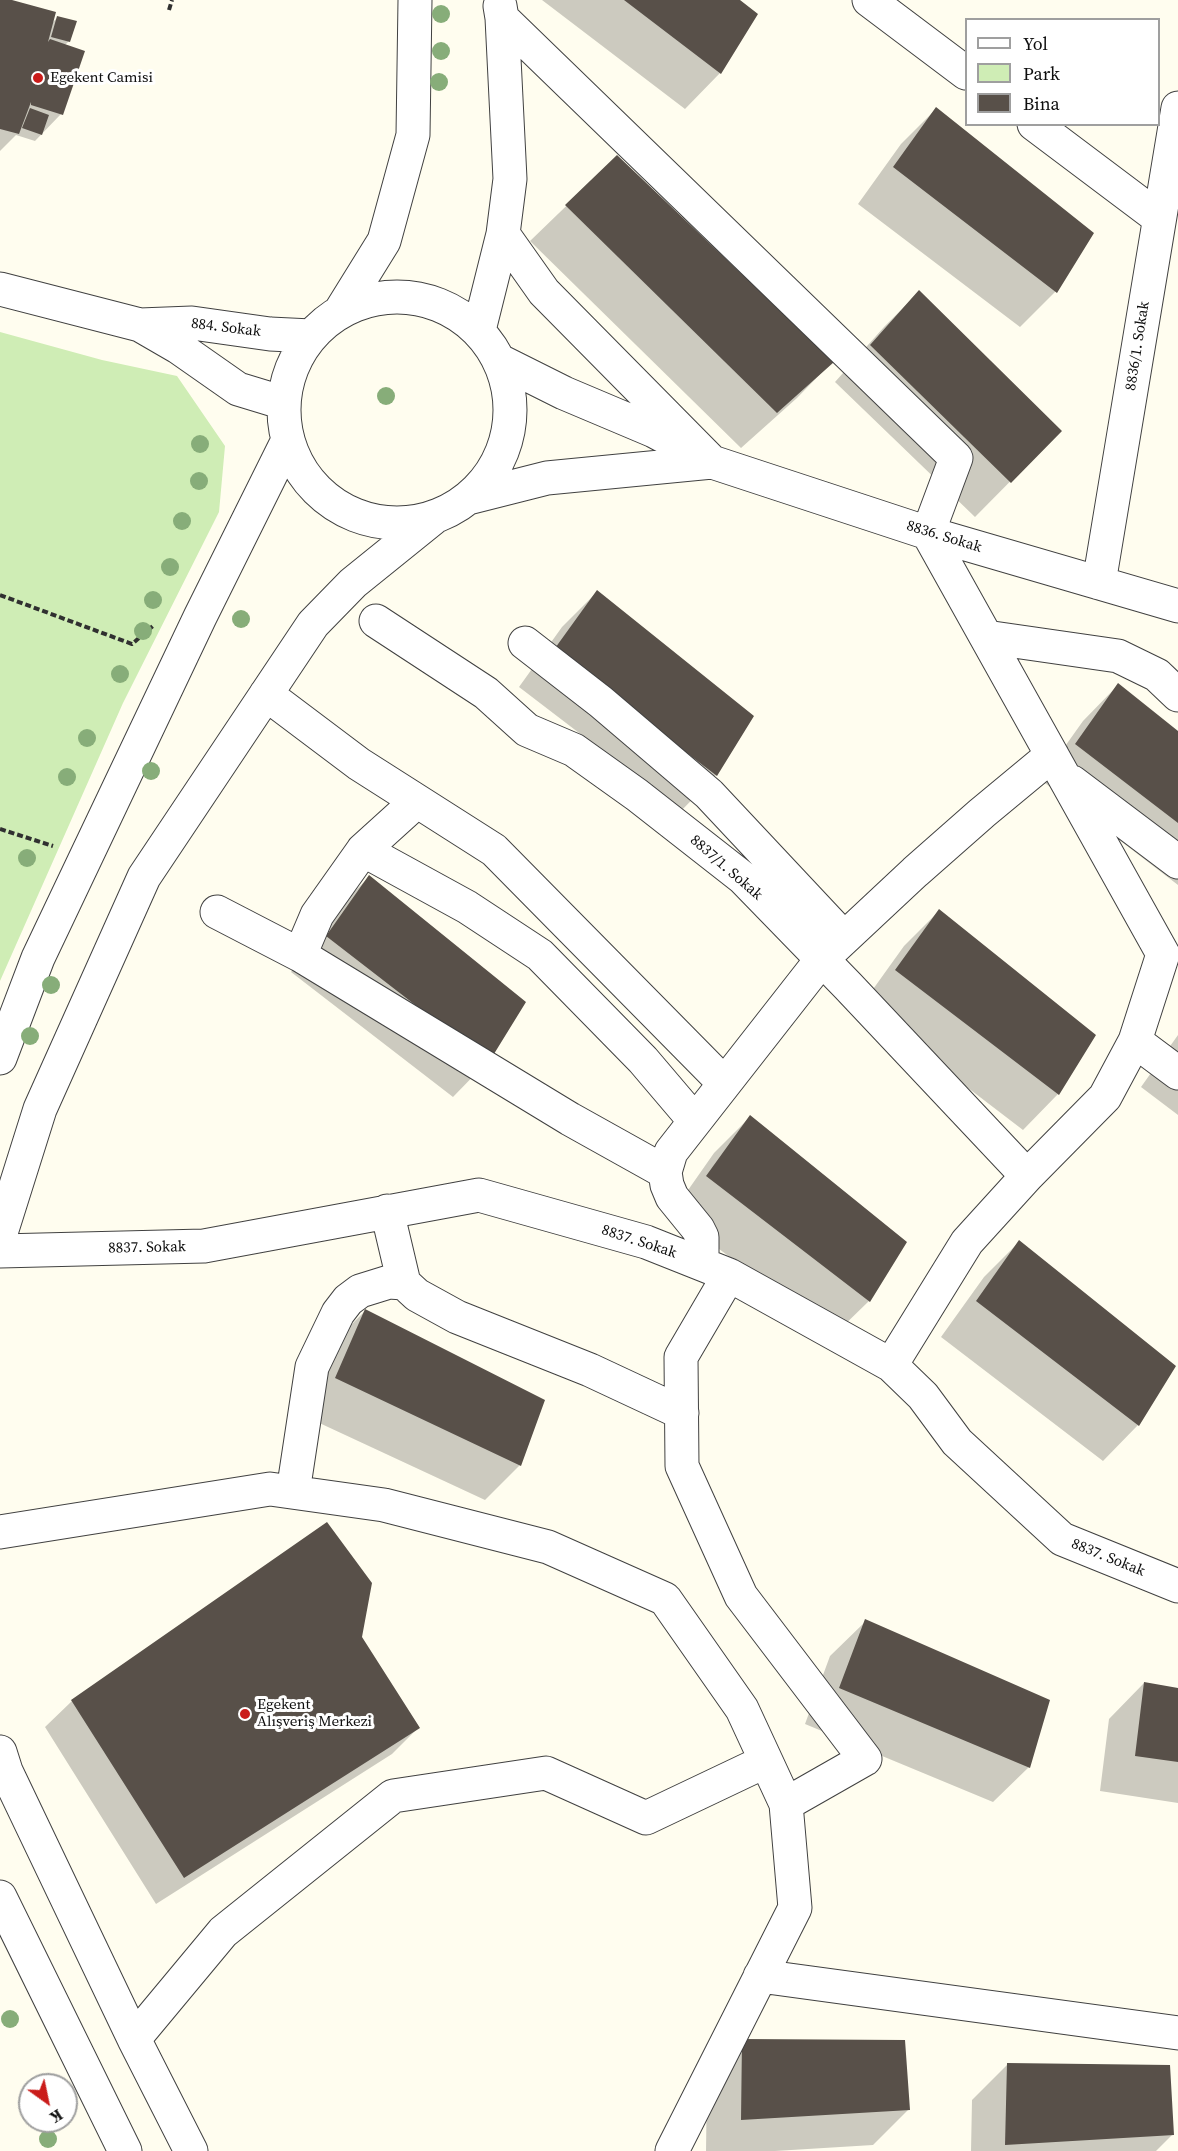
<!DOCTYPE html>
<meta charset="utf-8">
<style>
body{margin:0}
#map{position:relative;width:1178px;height:2151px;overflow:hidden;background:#fffdef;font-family:"Source Serif 4",serif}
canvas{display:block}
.legend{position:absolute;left:965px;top:18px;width:195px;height:108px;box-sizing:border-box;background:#fff;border:2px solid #9f9f9f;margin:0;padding:8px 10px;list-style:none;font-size:18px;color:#0e0e0e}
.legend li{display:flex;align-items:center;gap:12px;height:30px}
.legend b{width:30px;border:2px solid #9f9f9f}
.north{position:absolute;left:18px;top:2073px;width:60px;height:60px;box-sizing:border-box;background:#fff;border:2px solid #9f9f9f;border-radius:50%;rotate:147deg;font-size:16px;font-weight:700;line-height:24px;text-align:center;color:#0e0e0e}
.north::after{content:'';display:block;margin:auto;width:21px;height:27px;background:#ca1c1a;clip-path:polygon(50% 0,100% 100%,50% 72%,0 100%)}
</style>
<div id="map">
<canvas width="1178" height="2151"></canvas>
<ul class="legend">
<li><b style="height:8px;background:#fff"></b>Yol</li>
<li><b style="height:16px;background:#cfedb5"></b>Park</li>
<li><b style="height:16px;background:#585049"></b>Bina</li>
</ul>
<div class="north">K</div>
</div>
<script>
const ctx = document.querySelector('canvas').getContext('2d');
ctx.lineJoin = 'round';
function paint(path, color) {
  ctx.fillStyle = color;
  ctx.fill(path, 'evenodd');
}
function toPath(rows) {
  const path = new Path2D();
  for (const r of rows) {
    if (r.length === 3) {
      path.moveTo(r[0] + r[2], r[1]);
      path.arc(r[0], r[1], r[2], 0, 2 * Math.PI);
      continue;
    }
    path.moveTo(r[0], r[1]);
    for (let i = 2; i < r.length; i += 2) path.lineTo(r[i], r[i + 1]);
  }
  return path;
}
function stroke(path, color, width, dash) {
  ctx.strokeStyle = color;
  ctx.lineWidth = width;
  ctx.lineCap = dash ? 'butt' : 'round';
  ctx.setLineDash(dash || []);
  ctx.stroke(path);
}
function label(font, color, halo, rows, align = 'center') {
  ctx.font = font + ' "Source Serif 4",serif';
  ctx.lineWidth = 6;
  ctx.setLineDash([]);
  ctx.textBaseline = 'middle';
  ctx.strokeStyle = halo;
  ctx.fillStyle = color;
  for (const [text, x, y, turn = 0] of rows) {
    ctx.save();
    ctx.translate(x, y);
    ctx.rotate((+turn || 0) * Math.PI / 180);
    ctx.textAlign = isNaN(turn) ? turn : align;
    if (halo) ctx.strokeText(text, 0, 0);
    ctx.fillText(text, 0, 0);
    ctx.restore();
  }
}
paint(toPath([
 [0,332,102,360,177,376,225,446,219,512,123,703,0,981]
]), '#cfedb5');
paint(toPath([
 [0,0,6,0,52,23,58,17,69,41,65,45,61,114,35,141,16,135,0,151],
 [542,0,737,0,720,73,685,109],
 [936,109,1092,233,1055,292,1020,327,858,204,901,144],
 [617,157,832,362,797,398,741,448,530,241],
 [919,292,1060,431,975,517,835,382,884,327],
 [597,592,752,717,716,775,681,811,519,687,562,627],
 [1118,685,1178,733,1178,885,1041,780,1083,721],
 [369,877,488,1061,453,1097,291,972,333,913],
 [939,911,1058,1094,1023,1130,861,1006,904,946],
 [1178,1035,1178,1115,1141,1087],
 [750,1117,869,1301,833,1336,672,1213,714,1153],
 [1019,1242,1138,1425,1103,1461,941,1337,984,1277],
 [365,1311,520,1465,485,1500,300,1414,329,1347],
 [866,1621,1029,1767,993,1802,805,1724,830,1656],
 [360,1637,419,1727,392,1754,156,1904,45,1727,72,1701],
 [1144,1683,1178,1689,1178,1803,1100,1791,1109,1719],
 [743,2040,908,2110,873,2145,775,2151,706,2151,707,2076],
 [1007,2065,1173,2134,1156,2151,971,2151,972,2100]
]), '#0003');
paint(toPath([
 [0,0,12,0,56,12,48,42,50,39,85,51,63,115,31,105,31,102,19,134,0,129],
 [624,0,740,0,758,14,721,74],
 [57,16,77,21,70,42,51,37],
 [936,107,1094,233,1057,293,893,167],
 [30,108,49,115,42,135,22,128],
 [617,155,834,362,777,413,565,205],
 [919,290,1062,431,1011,483,870,345],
 [597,590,754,716,717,776,553,651],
 [1118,683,1178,731,1178,823,1075,744],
 [369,875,526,1002,489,1062,326,936],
 [939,909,1096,1035,1059,1095,895,970],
 [750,1115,907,1242,870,1302,706,1176],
 [1019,1240,1176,1366,1139,1426,976,1301],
 [365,1309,545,1400,521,1466,335,1378],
 [327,1522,372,1583,362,1637,420,1728,184,1878,71,1700],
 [865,1619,1050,1700,1030,1768,839,1688],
 [1144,1682,1178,1688,1178,1762,1135,1756],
 [742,2039,905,2040,910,2110,741,2120],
 [1007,2063,1170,2065,1174,2135,1005,2145]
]), '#585049');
const minor = toPath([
 [869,0,966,73],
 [502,18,956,458,928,533,1163,954,1135,1041,1105,1097,1027,1176,967,1242,891,1365],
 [1034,124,1159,218],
 [503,234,544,292,712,462,928,533,1178,606],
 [0,289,140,325,178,347,238,389,284,403],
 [397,410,113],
 [340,312,384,241,413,135,415,0],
 [140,325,192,323,270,334,311,336],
 [479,330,503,234,510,179,502,18,500,6],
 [468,498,547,478,712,462,654,431,564,393,500,361],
 [1099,583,1178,108],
 [376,621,486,693,527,730,574,750,637,795,743,878,848,986,1027,1176],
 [986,637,1118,656,1157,675,1178,695],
 [525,643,601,702,709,794,844,938],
 [266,694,359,764,494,850,724,1083],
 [1072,782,1178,862],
 [363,850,467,907,540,955,643,1060,694,1120],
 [217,912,300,955,570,1119,665,1172],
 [300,955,317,915,363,850,416,802],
 [1135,1041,1178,1073],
 [0,1058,38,958,200,617,288,440],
 [387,1211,404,1283],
 [0,1236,40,1109,144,877,313,624,353,583,436,516],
 [0,1251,204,1246,479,1195,646,1242,729,1275,891,1365,923,1396,957,1442,1062,1539,1178,1586],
 [698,1262,702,1255,702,1237,698,1229,672,1197,667,1185,665,1172,671,1152,822,959,915,872,982,813,1052,755],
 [729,1275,681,1357,682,1466,741,1596,865,1759,786,1804],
 [293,1492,312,1367,338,1313,348,1300,360,1291,389,1282,404,1283,417,1295,457,1317,590,1370,682,1413],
 [0,1532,270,1489,384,1505,548,1547,665,1599,742,1709,786,1804,795,1908,672,2151],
 [0,1752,6,1771,134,2039,191,2151],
 [0,1897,125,2151],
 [760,1976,1178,2033],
 [134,2039,223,1932,393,1796,546,1773,646,1818,766,1761]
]);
stroke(minor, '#414141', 35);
stroke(toPath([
 [169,10,172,0],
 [0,595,132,644,154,625],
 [0,829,53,846]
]), '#303030', 4, [6, 3]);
stroke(minor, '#fff', 33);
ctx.fillStyle = '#87ad79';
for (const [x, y] of [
 [441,14],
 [441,51],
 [439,82],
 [386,396],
 [200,444],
 [199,481],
 [182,521],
 [170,567],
 [153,600],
 [241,619],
 [143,631],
 [120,674],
 [87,738],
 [151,771],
 [67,777],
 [27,858],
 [51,985],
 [30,1036],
 [10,2019],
 [48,2139]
]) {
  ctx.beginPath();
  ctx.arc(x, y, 9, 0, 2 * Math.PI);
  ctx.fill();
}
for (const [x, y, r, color] of [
 [38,78,6,"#ca1c1a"],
 [245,1714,6,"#ca1c1a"]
]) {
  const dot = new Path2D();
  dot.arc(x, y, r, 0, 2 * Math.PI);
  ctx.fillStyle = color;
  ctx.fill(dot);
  stroke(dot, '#fff', 2);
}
label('15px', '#0e0e0e', '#fff', [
 ["Egekent Camisi",50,78],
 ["Egekent",257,1705],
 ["Alışveriş Merkezi",257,1722]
], 'left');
label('15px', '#0e0e0e', '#fff', [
 ["884. Sokak",226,328,7],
 ["8836/1. Sokak",1138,346,-81],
 ["8836. Sokak",944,537,17],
 ["8837/1. Sokak",726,868,41],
 ["8837. Sokak",639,1242,18],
 ["8837. Sokak",147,1248,-1],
 ["8837. Sokak",1108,1558,22]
]);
</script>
